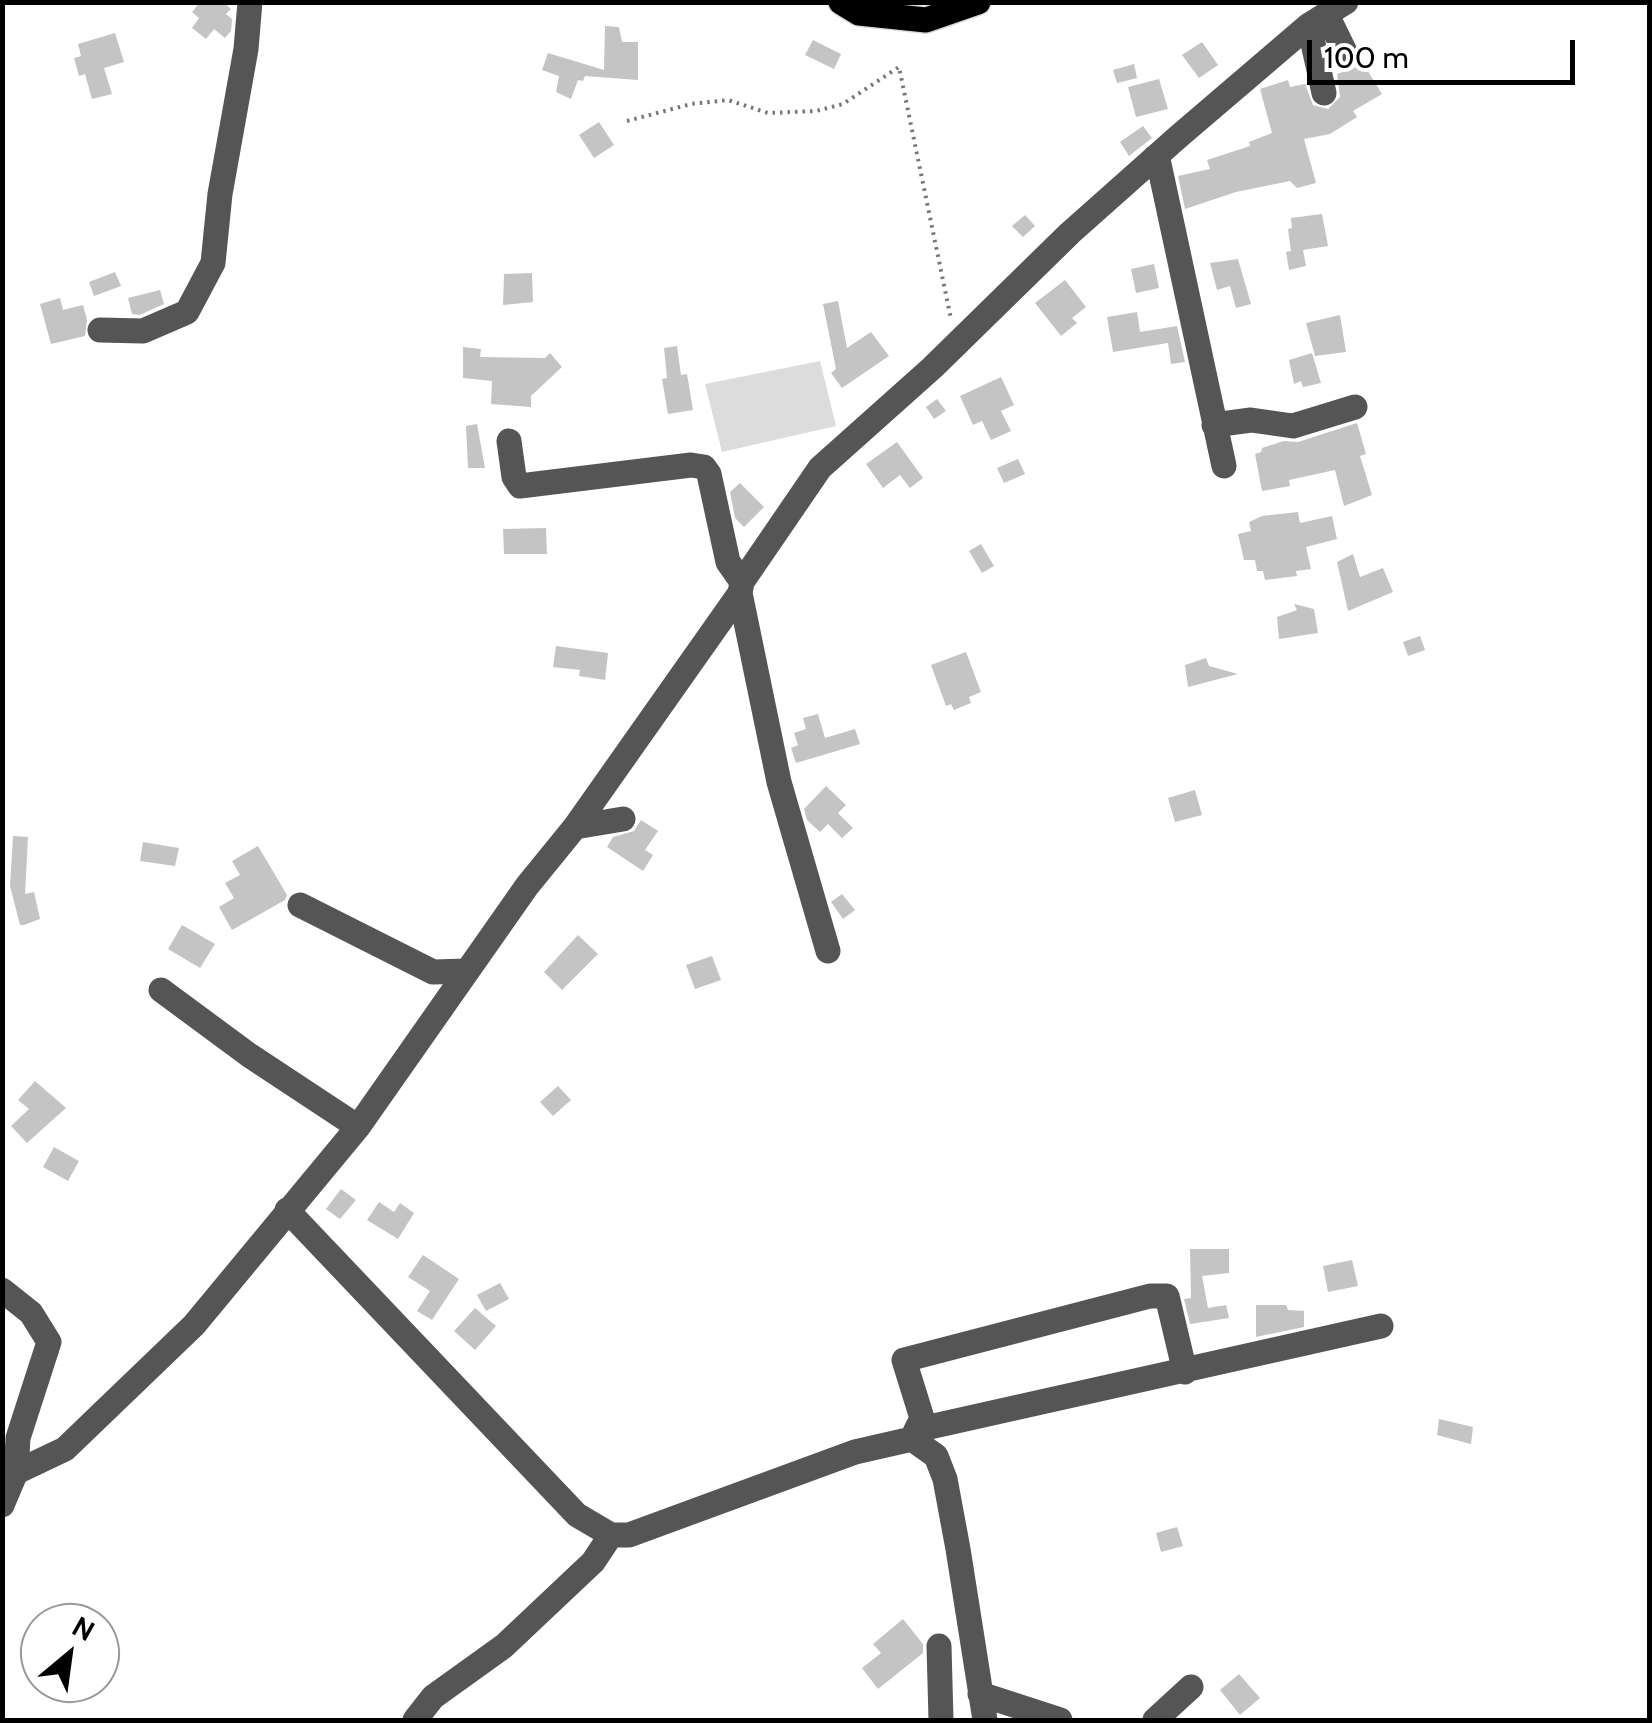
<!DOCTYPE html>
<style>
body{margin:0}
#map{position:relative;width:1652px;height:1723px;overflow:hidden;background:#fff;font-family:Cabin,sans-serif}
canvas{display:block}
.frame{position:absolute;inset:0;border:5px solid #000;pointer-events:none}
.north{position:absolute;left:20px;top:1603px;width:100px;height:100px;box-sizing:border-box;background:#fff;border:2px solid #999;border-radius:50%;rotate:29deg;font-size:28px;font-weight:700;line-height:40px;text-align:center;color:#000}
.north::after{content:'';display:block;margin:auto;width:35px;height:45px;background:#000;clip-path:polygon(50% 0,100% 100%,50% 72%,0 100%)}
.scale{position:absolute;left:1307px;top:40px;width:268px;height:45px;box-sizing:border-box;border:5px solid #000;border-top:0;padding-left:12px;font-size:30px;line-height:35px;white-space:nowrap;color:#000;-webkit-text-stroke:8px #fff;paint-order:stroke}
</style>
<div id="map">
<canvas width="1652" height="1723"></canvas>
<div class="frame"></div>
<div class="north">N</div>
<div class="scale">100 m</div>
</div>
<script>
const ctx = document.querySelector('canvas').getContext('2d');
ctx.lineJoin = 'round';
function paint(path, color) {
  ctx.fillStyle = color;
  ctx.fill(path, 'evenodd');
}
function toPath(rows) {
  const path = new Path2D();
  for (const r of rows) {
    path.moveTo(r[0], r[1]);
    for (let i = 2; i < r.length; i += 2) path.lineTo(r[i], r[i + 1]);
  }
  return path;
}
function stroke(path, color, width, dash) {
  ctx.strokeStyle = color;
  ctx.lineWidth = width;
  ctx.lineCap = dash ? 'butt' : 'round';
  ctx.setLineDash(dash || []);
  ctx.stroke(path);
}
paint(toPath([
 [820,361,836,426,722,452,705,384]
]), '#dcdcdc');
paint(toPath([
 [200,2,223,2,231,9,226,14,232,19,231,31,225,38,214,29,206,39,192,28,199,18,192,12],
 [605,26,619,27,622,42,638,42,638,80,585,76,583,81,578,80,571,99,556,92,559,76,542,70,548,53,604,70],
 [115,33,124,62,104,68,112,94,92,99,85,74,79,76,74,58,81,56,78,44],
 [813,40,841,54,834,69,805,55],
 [1202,42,1218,65,1199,78,1182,55],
 [1361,60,1382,94,1353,111,1357,117,1330,134,1304,139,1316,183,1297,188,1290,181,1236,192,1185,209,1178,176,1210,169,1207,160,1250,146,1249,142,1272,133,1260,89,1288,80,1290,87,1305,84,1313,105,1328,109,1340,97,1337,74,1354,68],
 [1134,64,1137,78,1117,83,1113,70],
 [1159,79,1168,109,1136,117,1128,87],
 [599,122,614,145,594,158,579,135],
 [1143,126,1152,138,1129,156,1120,142],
 [1322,214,1328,246,1303,250,1306,266,1289,270,1286,252,1291,251,1288,229,1292,228,1291,218],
 [1025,215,1035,226,1023,237,1012,226],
 [1238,259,1251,304,1236,308,1230,286,1217,290,1210,263],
 [1154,264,1159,288,1136,293,1131,269],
 [115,272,121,286,94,296,89,282],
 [532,273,533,302,503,305,504,274],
 [1065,280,1086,307,1072,318,1077,323,1061,336,1035,303],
 [160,290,164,304,140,315,132,314,128,298],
 [60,298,63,310,83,305,87,320,85,336,51,344,40,304],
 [838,301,847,348,871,332,889,356,842,388,831,373,836,369,823,304],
 [1137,312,1140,332,1177,326,1185,362,1171,364,1168,343,1113,352,1107,317],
 [1340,315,1346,352,1315,356,1306,323],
 [677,346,681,375,687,374,693,410,668,414,662,379,667,378,664,348],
 [463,347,481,349,480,357,545,358,550,353,562,367,531,396,531,407,491,404,492,381,463,378],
 [1312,353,1321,383,1303,387,1301,381,1294,384,1289,360],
 [1001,377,1014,405,1001,411,1011,431,991,440,982,421,973,425,960,396],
 [937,399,946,411,934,419,926,407],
 [1357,423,1366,454,1360,456,1372,495,1344,506,1335,470,1289,480,1290,486,1262,491,1255,454,1261,452,1262,448,1284,441,1298,442],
 [477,424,485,468,468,468,466,426],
 [897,442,923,478,910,488,900,475,883,488,866,464],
 [1018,459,1025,474,1004,483,997,468],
 [740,483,764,507,744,527,735,518,730,492],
 [1298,512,1300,523,1332,516,1337,539,1306,547,1311,569,1296,571,1297,576,1265,580,1263,571,1257,571,1255,560,1244,560,1238,534,1251,531,1249,522,1262,516],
 [546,528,547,554,504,554,503,529],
 [981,544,994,566,982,573,969,551],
 [1353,554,1360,577,1383,568,1393,592,1348,611,1337,562],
 [1294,604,1314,609,1318,633,1279,639,1277,617,1297,610],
 [1420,636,1425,650,1408,656,1403,642],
 [556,646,608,653,605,680,579,676,580,670,553,667],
 [966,652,981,692,969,697,971,703,954,710,951,704,946,706,931,665],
 [1206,658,1209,666,1238,674,1188,687,1185,665],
 [818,714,825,738,855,729,860,744,796,763,791,748,798,745,794,733,806,729,803,718],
 [826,786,846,805,838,813,853,828,842,838,828,824,820,832,807,820,804,809],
 [1195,790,1202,815,1175,822,1168,798],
 [641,820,658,831,645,850,653,855,643,871,607,847,613,837,634,831],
 [13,836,28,837,25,894,34,892,40,919,24,925,20,925,10,886],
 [143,842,179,848,175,866,140,861],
 [258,846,287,895,285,900,232,930,219,907,234,898,225,883,240,875,232,861],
 [842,894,855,910,843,919,831,902],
 [182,925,215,944,200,968,168,949],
 [578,935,598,954,562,990,544,972],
 [712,956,721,980,695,989,686,965],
 [35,1081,66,1108,27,1143,11,1126,29,1109,18,1100],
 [558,1086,571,1100,553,1116,540,1102],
 [54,1147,79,1161,68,1181,43,1167],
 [341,1189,356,1200,340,1219,326,1209],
 [379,1202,394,1212,400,1203,414,1213,398,1239,367,1220],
 [1190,1249,1229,1249,1229,1273,1202,1276,1208,1308,1226,1305,1229,1318,1190,1324,1184,1299,1191,1298],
 [423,1255,459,1279,432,1320,417,1311,430,1291,408,1277],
 [1352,1260,1358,1286,1328,1292,1323,1266],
 [500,1283,509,1299,486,1311,477,1295],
 [1256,1305,1286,1305,1288,1310,1304,1311,1304,1327,1256,1337],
 [475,1308,496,1326,475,1350,454,1331],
 [1439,1419,1473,1427,1471,1444,1437,1435],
 [1177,1527,1183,1546,1161,1552,1156,1533],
 [903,1619,923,1644,923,1653,878,1689,862,1668,881,1653,873,1644],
 [1239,1674,1260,1698,1240,1715,1220,1690]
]), '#c4c4c4');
const major = toPath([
 [841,2,859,13,926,20,978,2]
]);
stroke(major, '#dbdbdb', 28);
stroke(toPath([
 [627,121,691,104,728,100,768,113,816,111,843,104,899,67,951,319]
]), '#777', 4, [2.5, 5]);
stroke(toPath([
 [1327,15,1346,54],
 [1309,25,1324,93],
 [1155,157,1159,164,1224,466],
 [100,330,143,331,187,312,213,263,220,194,246,49,250,2],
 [1214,425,1251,420,1293,426,1355,407],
 [509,441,514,477,520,486,691,465,704,467,709,474,728,562,742,582],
 [740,593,779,782,828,951],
 [575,827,623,819],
 [300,905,433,972,467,971],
 [161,990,249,1055,358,1127],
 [287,1210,577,1515,611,1535,629,1535,855,1452,912,1439,936,1456,945,1479,958,1549,985,1720],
 [2,1290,31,1313,49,1342,18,1438,16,1472,2,1505],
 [916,1430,922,1418,904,1360,1150,1296,1167,1296,1185,1372],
 [912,1439,916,1430,1381,1326],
 [2,1479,65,1449,194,1325,358,1127,527,886,575,827,740,593,742,582,820,468,932,368,1070,233,1178,137,1309,25,1346,2],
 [939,1646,941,1720],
 [980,1694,1060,1720],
 [415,1720,433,1697,504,1646,593,1562,611,1535],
 [1155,1720,1191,1687]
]), '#555', 25);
stroke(major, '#000', 25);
</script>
